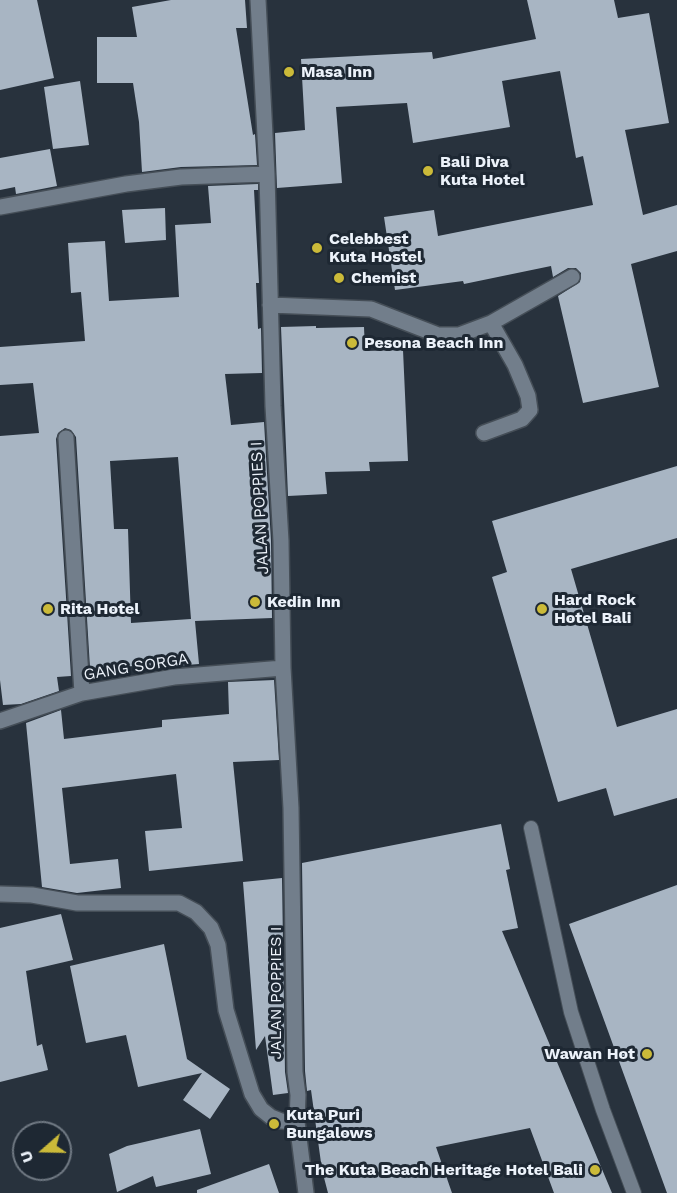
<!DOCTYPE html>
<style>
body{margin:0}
#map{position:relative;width:677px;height:1193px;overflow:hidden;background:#28323d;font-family:"Work Sans",sans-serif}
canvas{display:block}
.north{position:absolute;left:12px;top:1121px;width:60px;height:60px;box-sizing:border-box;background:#1e2833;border:2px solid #707983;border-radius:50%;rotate:250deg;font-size:16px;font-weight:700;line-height:24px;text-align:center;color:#ecf2fa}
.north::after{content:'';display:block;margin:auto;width:21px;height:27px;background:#cbba39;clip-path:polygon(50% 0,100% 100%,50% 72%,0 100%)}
</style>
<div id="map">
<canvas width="677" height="1193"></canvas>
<div class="north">U</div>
</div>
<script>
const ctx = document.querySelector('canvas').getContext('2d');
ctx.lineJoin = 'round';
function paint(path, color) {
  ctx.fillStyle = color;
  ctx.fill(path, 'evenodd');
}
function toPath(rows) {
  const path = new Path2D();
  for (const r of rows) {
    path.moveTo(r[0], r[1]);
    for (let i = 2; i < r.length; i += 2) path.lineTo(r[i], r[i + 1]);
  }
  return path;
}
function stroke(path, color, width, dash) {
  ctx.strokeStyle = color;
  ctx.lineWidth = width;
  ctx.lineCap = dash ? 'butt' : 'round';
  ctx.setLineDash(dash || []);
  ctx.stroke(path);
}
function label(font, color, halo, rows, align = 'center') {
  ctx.font = font + ' "Work Sans",sans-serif';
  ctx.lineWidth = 6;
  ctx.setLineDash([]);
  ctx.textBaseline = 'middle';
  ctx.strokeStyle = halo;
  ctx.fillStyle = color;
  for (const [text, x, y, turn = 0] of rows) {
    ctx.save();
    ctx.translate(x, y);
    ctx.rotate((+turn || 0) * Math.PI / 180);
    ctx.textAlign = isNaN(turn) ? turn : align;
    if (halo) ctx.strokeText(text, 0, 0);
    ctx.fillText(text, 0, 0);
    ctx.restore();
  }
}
paint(toPath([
 [0,0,37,0,54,78,0,90],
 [171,0,245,0,247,28,236,28,253,135,255,134,257,165,181,167,142,172,139,122,133,83,97,83,97,37,137,37,132,7],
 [527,0,614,0,618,18,649,13,669,123,625,130,643,215,677,205,677,251,631,264,659,387,583,403,558,296,580,282,581,273,576,268,568,268,553,277,551,266,464,284,463,281,395,290,384,217,434,210,438,236,593,205,583,156,576,158,560,71,502,81,510,127,413,143,407,103,336,107,342,183,277,188,275,133,305,130,301,59,432,52,433,59,536,39],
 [80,81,89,145,53,149,44,87],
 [50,149,57,186,16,194,15,187,0,190,0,158],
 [258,184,258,190,254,190,259,283,256,283,258,329,261,328,262,373,225,374,231,425,264,422,271,541,272,618,195,621,199,664,136,669,136,666,90,668,76,437,71,430,65,428,58,433,56,439,71,676,57,677,59,691,21,704,3,705,0,680,0,436,39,433,33,383,0,385,0,347,85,341,81,292,71,293,68,243,105,241,109,301,179,297,175,225,211,223,208,186],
 [178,457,191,619,131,623,128,529,114,529,110,461],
 [165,208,166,240,125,243,122,210],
 [316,326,316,328,364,327,365,351,403,350,408,461,369,462,370,471,325,472,327,494,288,496,281,327],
 [677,466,677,538,571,569,617,727,677,709,677,798,614,816,606,788,558,802,492,577,507,572,492,521],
 [274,680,279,760,233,762,243,861,149,871,145,831,182,828,176,774,62,788,70,864,118,859,121,888,77,893,42,887,26,723,61,710,64,739,162,727,162,720,229,714,228,682],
 [501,824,510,869,506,870,518,928,502,931,612,1193,554,1193,530,1128,436,1147,452,1193,328,1193,322,1170,311,1090,307,1091,305,1071,302,863],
 [282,878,285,1072,288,1093,273,1095,265,1036,256,1050,243,882],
 [677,885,677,1193,667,1193,569,924],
 [61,914,73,960,26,971,37,1046,42,1044,48,1070,0,1082,0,928],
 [164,944,187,1059,230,1089,210,1119,183,1100,202,1073,138,1087,126,1035,86,1043,70,966],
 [200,1129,211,1174,156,1187,153,1176,117,1192,109,1154,127,1146],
 [269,1164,279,1193,197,1193,197,1190]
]), '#a8b5c3');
const lane = toPath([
 [531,828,571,1012,603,1110,634,1193]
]);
const street = toPath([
 [258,0,267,174,273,406,281,541,283,668,291,808,295,1072,298,1095,297,1122,306,1193],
 [0,207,126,184,181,177,267,174],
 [270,305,371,309,438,335,459,335,491,323,572,277],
 [484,433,522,419,530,410,528,396,515,365,491,323],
 [66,438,82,693],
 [0,721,82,693,174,677,283,668],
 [0,894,32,895,77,903,179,903,196,912,211,928,218,945,226,1010,252,1094,261,1109,271,1117,281,1121,297,1122]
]);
stroke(lane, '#454e57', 16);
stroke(street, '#454e57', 18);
stroke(lane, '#727e8b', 14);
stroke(street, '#727e8b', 15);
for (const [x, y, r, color] of [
 [289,72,6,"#cbba39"],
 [428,171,6,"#cbba39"],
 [317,248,6,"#cbba39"],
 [339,278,6,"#cbba39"],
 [352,343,6,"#cbba39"],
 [255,602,6,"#cbba39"],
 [48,609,6,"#cbba39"],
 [542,609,6,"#cbba39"],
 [647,1054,6,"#cbba39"],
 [274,1124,6,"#cbba39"],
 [595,1170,6,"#cbba39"]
]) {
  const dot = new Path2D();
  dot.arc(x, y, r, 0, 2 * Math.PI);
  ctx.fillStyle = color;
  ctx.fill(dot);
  stroke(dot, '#1e2833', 2);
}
label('bold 16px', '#ecf2fa', '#1e2833', [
 ["Masa Inn",301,72],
 ["Bali Diva",440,162],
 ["Kuta Hotel",440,180],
 ["Celebbest",329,239],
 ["Kuta Hostel",329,257],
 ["Chemist",351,278],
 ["Pesona Beach Inn",364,343],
 ["Hard Rock",554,600],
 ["Hotel Bali",554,618],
 ["Kedin Inn",267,602],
 ["Rita Hotel",60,609],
 ["Wawan Hot",635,1054,"right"],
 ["Kuta Puri",286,1115],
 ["Bungalows",286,1133],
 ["The Kuta Beach Heritage Hotel Bali",583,1170,"right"]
], 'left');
label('16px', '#ecf2fa', '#1e2833', [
 ["JALAN POPPIES I",260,508,-93],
 ["GANG SORGA",136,667,-9],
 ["JALAN POPPIES I",276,993,-90]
]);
</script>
